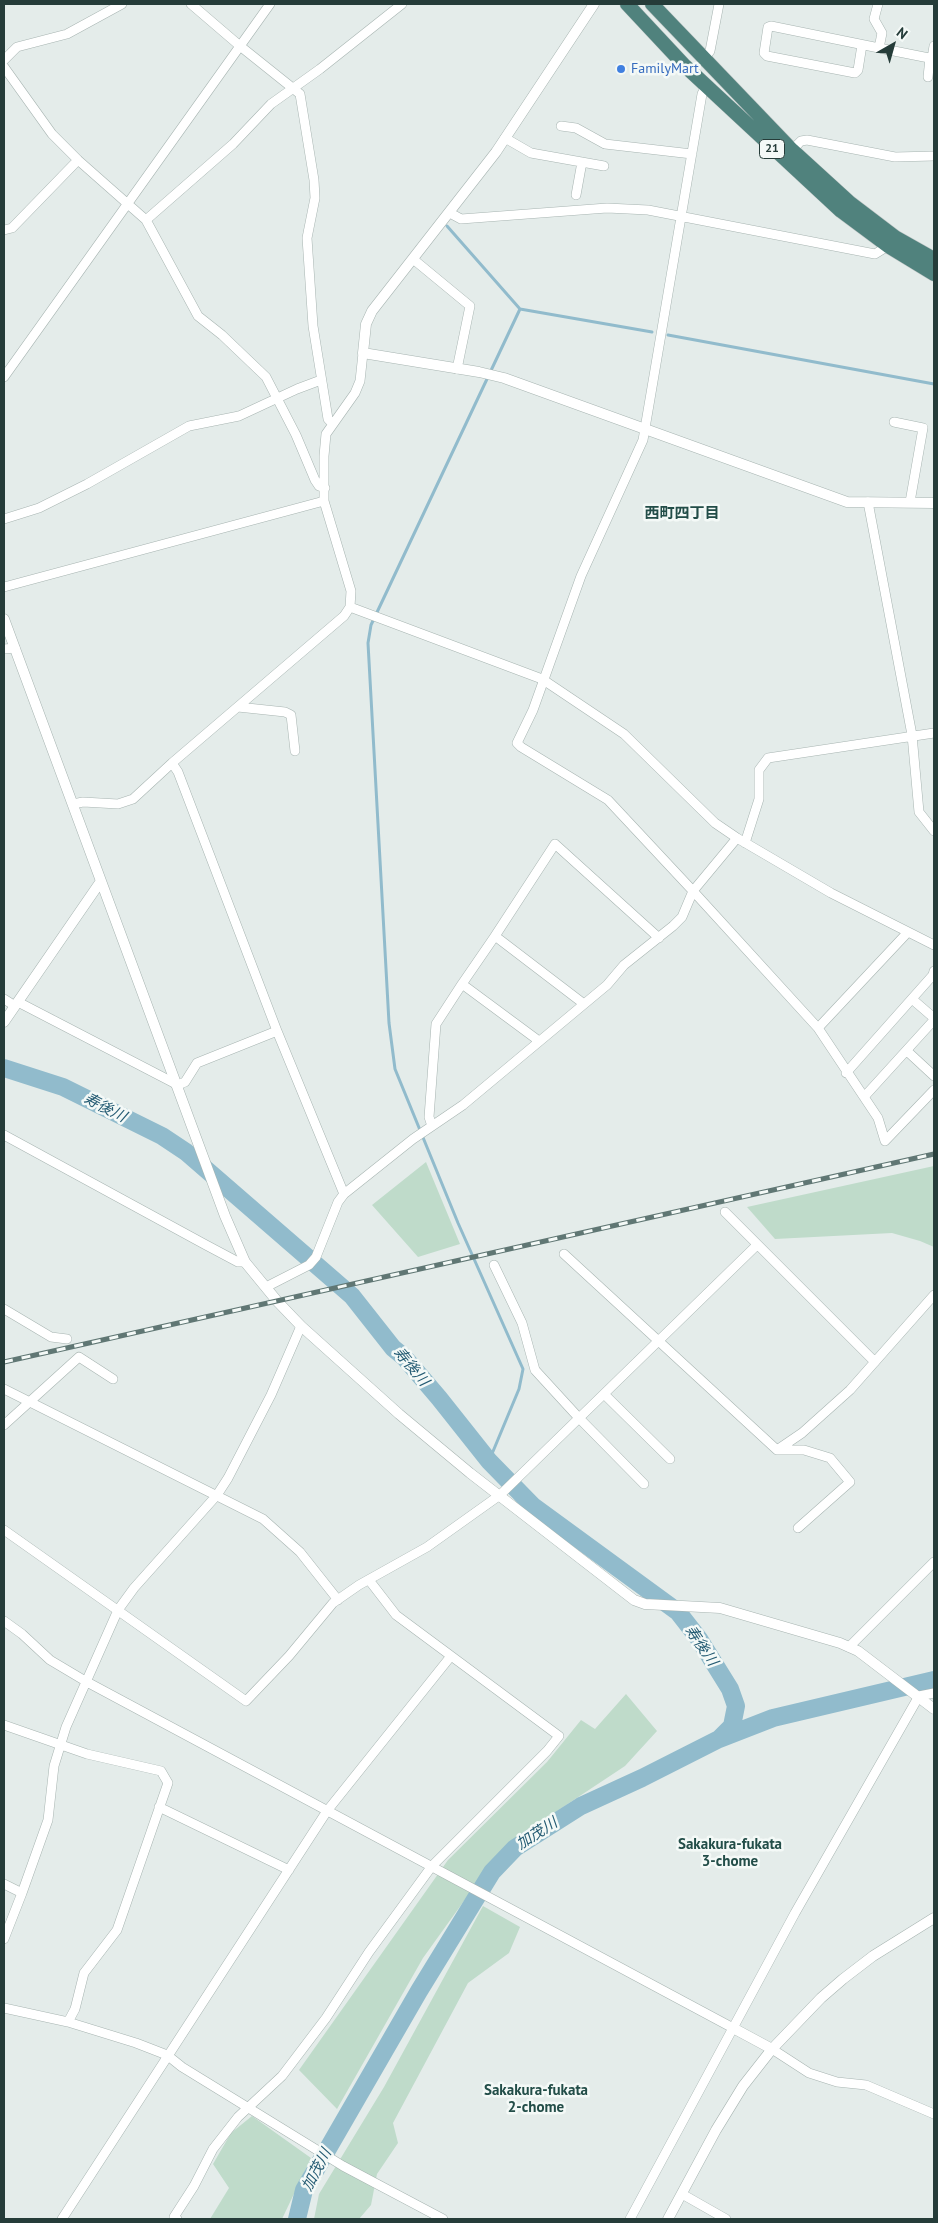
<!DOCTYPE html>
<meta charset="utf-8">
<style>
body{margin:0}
#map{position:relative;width:938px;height:2223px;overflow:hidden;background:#e4ecea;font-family:"PT Sans",sans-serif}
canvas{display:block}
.frame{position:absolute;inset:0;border:5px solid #253c39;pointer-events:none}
.north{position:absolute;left:868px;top:20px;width:50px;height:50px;-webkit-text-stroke:4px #f4f9f7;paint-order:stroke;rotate:38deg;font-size:14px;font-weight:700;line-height:20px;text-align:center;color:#253c39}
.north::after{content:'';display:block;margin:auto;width:18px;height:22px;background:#253c39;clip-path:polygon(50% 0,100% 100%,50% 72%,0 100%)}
</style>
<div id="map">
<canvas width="938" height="2223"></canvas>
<div class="frame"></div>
<div class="north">N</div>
</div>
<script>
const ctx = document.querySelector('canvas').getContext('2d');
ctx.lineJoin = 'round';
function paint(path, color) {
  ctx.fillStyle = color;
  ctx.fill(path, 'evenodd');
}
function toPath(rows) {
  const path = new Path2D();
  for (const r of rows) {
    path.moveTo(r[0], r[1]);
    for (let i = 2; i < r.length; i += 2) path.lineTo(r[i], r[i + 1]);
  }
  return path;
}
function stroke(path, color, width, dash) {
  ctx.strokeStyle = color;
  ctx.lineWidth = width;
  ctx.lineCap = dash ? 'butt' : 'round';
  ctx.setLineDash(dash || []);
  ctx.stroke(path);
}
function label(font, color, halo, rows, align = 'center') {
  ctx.font = font + ' "PT Sans","Noto Sans JP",sans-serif';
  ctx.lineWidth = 5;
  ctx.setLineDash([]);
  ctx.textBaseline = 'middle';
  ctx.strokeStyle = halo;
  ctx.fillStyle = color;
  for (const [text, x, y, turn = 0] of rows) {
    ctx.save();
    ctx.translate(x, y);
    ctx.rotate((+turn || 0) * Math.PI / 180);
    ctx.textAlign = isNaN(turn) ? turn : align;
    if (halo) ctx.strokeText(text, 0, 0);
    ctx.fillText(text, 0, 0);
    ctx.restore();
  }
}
paint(toPath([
 [426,1162,460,1244,418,1257,372,1205],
 [934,1166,934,1247,920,1241,892,1233,775,1239,747,1207],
 [626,1694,657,1731,625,1766,533,1827,496,1859,484,1873,423,1958,337,2109,299,2070,448,1860,547,1762,581,1720,595,1729],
 [483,1906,520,1927,509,1953,468,1983,393,2123,398,2143,377,2174,371,2205,359,2219,314,2219,319,2194,384,2087],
 [252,2116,311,2158,282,2219,210,2219,229,2188,213,2164,231,2133]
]), '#bfdbca');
stroke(toPath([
 [447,226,520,309,652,332],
 [668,335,934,384],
 [489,1461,519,1389,523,1369,458,1223,395,1069,389,1023,368,643,371,625,520,309]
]), '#91bbcc', 3);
stroke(toPath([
 [4,1068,63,1087,162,1136,186,1152,352,1296,393,1348,404,1357,439,1398,489,1461,533,1506,678,1612,699,1639,730,1689,736,1706,732,1726,719,1739],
 [297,2219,304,2190,419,1991,492,1872,515,1848,581,1806,642,1778,719,1739,773,1718,934,1680]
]), '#91bbcc', 18);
const minor = toPath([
 [191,4,240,46,300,94,314,180,315,198,307,238,313,326,328,419,332,423],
 [878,4,874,19,882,33,879,48,934,59],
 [862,45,858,70,855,73,767,56,764,53,768,27,771,26,879,48],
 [932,58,934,46],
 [704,59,710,51,719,4],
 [4,60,17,47,67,34,122,4],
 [4,67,52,134,78,160,146,220,198,316,222,335,266,377,296,435,315,480,319,486,325,488],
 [928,77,930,58],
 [707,85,702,94,643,440,581,576,533,710,517,743,521,747,608,800,693,891,818,1028,878,1118,885,1141,934,1090],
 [561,126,576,128,605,144,692,154],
 [505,138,531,153,604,166],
 [792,150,801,141,807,140,895,157,934,156],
 [576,195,582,162],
 [450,213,461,219,607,208,648,210,875,254,888,246],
 [146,220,233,144,271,104,320,69,402,4],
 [4,230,12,228,78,160],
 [413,259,470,306,457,369],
 [4,377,270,4],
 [894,422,923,428,910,502],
 [868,502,912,735,919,812,934,831],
 [4,519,39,508,87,484,189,426,239,416,297,389,321,380],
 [4,587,324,501],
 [350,607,351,591,324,501,324,456,326,434,355,393,360,381,363,353],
 [4,649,15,648],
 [238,707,285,712,291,715,295,751],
 [172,763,178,772,277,1031,344,1194],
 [73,804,83,802,118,804,133,799,172,763,344,616,350,607,542,679,624,734,715,823,737,838,831,893,934,945],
 [745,843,759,799,759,770,768,758,934,733],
 [462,984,495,936],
 [4,999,15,1006],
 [912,999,934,1018],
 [18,1002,178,1085,185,1082,197,1063,277,1031],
 [584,1004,495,936,555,844,659,938],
 [818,1028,908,932],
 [907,1051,934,1076],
 [846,1073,933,975,934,971],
 [864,1097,934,1020],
 [432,1126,429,1117,436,1024,462,984,539,1041],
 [4,1135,206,1245,238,1262,245,1262],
 [725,1212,875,1362],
 [564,1254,777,1450,804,1450,830,1458,850,1482,798,1528],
 [494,1265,522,1323,535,1370,579,1418,644,1484],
 [266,1287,309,1265,316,1257,338,1202,344,1194,413,1139,463,1105,607,985,624,965,673,926,682,917,693,891,737,838],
 [4,1309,51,1337,67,1339],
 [4,1389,263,1519,300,1552,338,1600],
 [604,1394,670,1459],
 [4,1425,79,1357,113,1379],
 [777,1450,802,1433,850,1390,934,1295],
 [4,1530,246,1701,289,1656,333,1603,359,1585,427,1547,500,1495,757,1245],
 [4,1621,22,1634,50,1660,87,1682,733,2028],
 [849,1647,934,1562],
 [4,1725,87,1754,161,1771,168,1783,117,1930,84,1973,75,2009,68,2022],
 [159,1807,289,1870],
 [4,1884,22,1893],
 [4,1939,22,1893,48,1820,54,1766,66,1727,118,1610,134,1588,217,1495,228,1478,271,1395,301,1326],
 [4,2008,68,2022,136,2043,167,2055,182,2067,343,2166,443,2219],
 [772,2049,809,2073,837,2082,866,2085,934,2114],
 [682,2194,726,2219],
 [62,2219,327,1811,451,1656],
 [177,2219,174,2217,194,2186,213,2149,238,2117,282,2076,326,2018,369,1952,432,1866,547,1751,559,1736,396,1615,369,1580],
 [630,2219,795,1913,919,1696,934,1693]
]);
const tertiary = toPath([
 [594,4,496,152,372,311,366,324,363,353,479,372,504,378,847,502,934,503],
 [4,619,225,1216,245,1262,277,1301,301,1326,399,1414,470,1473,634,1600,645,1604,720,1608,840,1643,858,1651,934,1709],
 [4,1022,101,881],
 [733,2028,772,2049],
 [668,2219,716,2130,743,2086,772,2049,821,1998,843,1979,873,1956,934,1918]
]);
const trunk = toPath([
 [627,4,685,66,841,211,888,246,934,274],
 [652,4,792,150,849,202,895,237,934,259]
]);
stroke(minor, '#a7b4b1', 10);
stroke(tertiary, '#a7b4b1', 11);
stroke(trunk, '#c2c8c8', 15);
stroke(minor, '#fff', 9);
stroke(tertiary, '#fff', 10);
stroke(trunk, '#50827d', 14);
const rail = toPath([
 [4,1362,934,1154]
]);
stroke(rail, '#607774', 5);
stroke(rail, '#f4f9f7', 3, [9]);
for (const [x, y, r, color] of [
 [621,69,5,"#3f7fe0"]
]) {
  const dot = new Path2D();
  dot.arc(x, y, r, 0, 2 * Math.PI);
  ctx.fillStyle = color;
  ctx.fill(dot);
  stroke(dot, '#f4f9f7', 2);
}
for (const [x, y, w] of [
 [772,149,25]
]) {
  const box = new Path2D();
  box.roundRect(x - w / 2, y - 9.5, w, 19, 4);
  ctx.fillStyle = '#f4f9f7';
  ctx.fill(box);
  stroke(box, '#253c39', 1);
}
label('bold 12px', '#253c39', null, [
 ["21",772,149]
]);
label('14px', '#366cbe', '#f4f9f7', [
 ["FamilyMart",631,69]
], 'left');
label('bold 15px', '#224d48', '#f4f9f7', [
 ["西町四丁目",682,514],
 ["Sakakura-fukata",730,1845],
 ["3-chome",730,1862],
 ["Sakakura-fukata",536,2091],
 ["2-chome",536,2108]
]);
label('italic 15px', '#245b73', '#f4f9f7', [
 ["寿後川",105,1108,27],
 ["寿後川",411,1367,50],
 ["寿後川",701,1646,56],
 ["加茂川",537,1834,-33],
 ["加茂川",317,2170,-62]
]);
</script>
